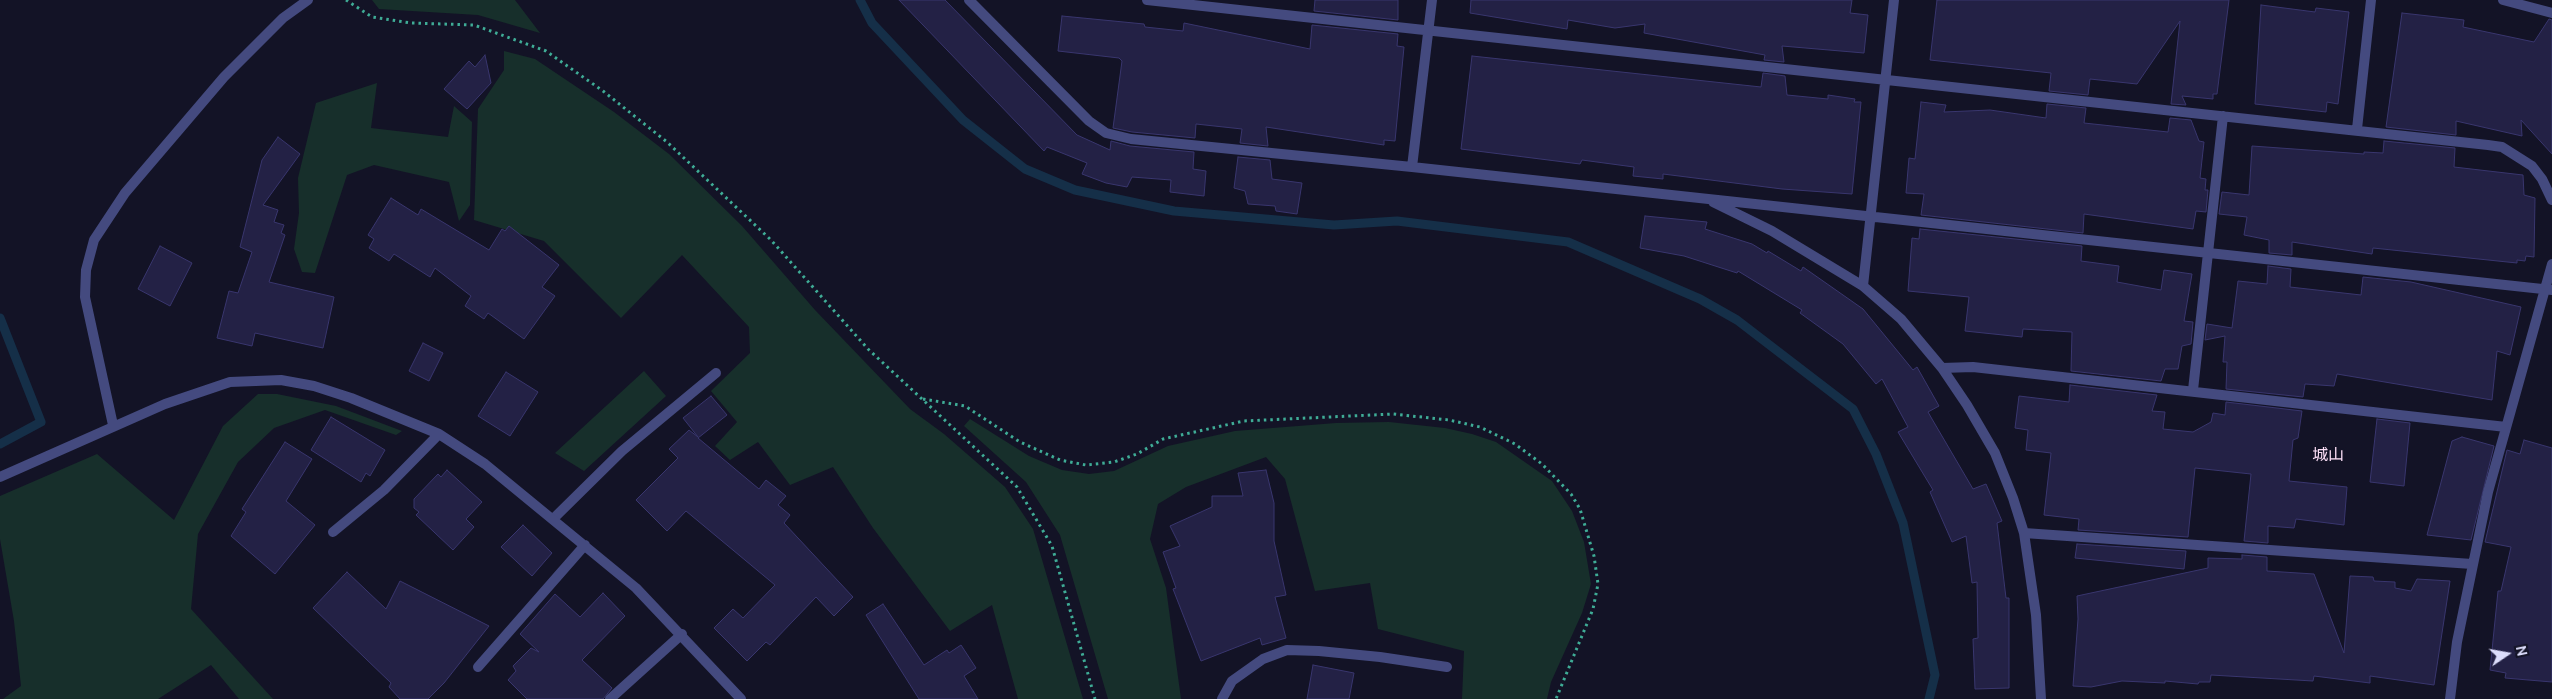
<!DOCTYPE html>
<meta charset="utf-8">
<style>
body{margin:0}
#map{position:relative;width:2552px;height:699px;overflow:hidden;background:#131326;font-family:Ubuntu,sans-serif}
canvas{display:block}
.north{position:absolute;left:2482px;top:629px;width:50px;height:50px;-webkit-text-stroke:4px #131326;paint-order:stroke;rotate:78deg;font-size:14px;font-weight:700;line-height:20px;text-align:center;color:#dcddfb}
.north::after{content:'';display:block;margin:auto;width:18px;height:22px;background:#dcddfb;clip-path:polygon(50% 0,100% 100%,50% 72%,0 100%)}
</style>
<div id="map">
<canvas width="2552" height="699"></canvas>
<div class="north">N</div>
</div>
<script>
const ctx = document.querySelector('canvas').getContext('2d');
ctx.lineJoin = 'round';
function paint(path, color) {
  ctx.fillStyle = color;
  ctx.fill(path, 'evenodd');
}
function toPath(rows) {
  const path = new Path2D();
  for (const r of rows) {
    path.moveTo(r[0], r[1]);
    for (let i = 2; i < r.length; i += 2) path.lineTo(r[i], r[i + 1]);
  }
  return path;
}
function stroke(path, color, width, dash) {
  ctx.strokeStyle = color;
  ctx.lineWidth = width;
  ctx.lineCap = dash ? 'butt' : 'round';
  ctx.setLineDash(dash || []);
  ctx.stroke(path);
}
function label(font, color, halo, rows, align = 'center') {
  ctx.font = font + ' Ubuntu,"Noto Sans JP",sans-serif';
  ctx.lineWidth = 4;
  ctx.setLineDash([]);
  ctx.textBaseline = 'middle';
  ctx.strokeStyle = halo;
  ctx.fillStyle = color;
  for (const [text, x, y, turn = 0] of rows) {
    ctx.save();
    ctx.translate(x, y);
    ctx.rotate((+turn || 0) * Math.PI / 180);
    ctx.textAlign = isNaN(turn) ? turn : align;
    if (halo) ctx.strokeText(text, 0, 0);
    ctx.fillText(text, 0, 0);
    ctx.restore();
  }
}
paint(toPath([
 [372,0,515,0,540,33,478,15,379,9],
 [504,51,535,59,614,112,669,154,742,226,815,310,910,409,944,434,1005,487,1033,529,1083,699,1018,699,992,605,950,631,873,528,833,467,790,485,758,442,730,460,715,446,737,422,711,391,750,353,749,327,682,255,621,318,544,241,474,220,478,109,504,70],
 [377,83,371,128,448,137,454,106,472,122,470,205,459,221,449,182,374,165,347,175,315,273,302,272,294,249,299,213,298,178,316,103],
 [644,371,666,396,584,471,555,453],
 [258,394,277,394,336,406,402,431,396,435,325,410,274,428,238,462,198,534,191,609,273,699,239,699,211,665,158,699,3,699,21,686,14,621,0,539,0,496,97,454,174,520,223,426],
 [970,419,1029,456,1062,470,1089,474,1114,471,1168,446,1235,431,1336,423,1389,422,1445,428,1472,434,1496,442,1552,481,1572,511,1584,542,1591,584,1582,613,1551,682,1547,699,1462,699,1464,651,1378,629,1370,583,1315,591,1285,479,1266,457,1186,487,1158,504,1150,539,1166,588,1181,699,1108,699,1060,535,1026,482,964,426]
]), '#172f2b');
stroke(toPath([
 [860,0,872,23,963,120,1025,169,1075,190,1174,211,1334,225,1397,221,1568,242,1700,299,1737,320,1853,409,1876,454,1903,523,1935,675,1929,699],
 [0,318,41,422,0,444]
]), '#152f48', 9);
const building = toPath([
 [899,0,945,0,1077,135,1110,150,1111,141,1130,146,1194,152,1193,169,1206,171,1204,196,1170,192,1171,180,1132,177,1127,187,1106,183,1082,174,1087,163,1047,147,1044,151,899,0],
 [1315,0,1398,0,1398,20,1314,11,1315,0],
 [1471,0,1852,0,1850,13,1868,15,1864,53,1782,46,1784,62,1764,60,1765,55,1644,33,1645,24,1615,28,1568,20,1567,29,1470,13,1471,0],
 [1937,0,2229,0,2217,94,2213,94,2213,99,2182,96,2186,105,2171,104,2180,21,2137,84,2090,79,2088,95,2049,91,2051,73,1930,60,1937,0],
 [2261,5,2315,12,2316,8,2349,12,2338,104,2327,102,2326,112,2255,104,2261,5],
 [2402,13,2464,20,2463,27,2534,42,2549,19,2552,20,2552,154,2521,120,2522,136,2456,121,2456,135,2386,127,2402,13],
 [1062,16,1144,24,1145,27,1183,31,1184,23,1310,49,1312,25,1398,34,1397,46,1404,47,1395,141,1384,140,1384,145,1266,127,1268,146,1240,143,1242,129,1196,124,1195,138,1132,132,1113,128,1122,61,1119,58,1058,51,1062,16],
 [485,55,491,83,467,109,444,89,469,61,475,67,485,55],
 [1472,56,1761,87,1763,73,1785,76,1787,95,1828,99,1828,95,1855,99,1854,102,1861,102,1852,194,1782,189,1663,174,1663,179,1633,176,1634,167,1582,160,1580,164,1461,149,1472,56],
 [1921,102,1946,105,1944,112,1990,110,2046,118,2047,104,2086,108,2084,123,2168,132,2170,118,2191,120,2199,141,2204,142,2200,178,2206,179,2205,190,2208,190,2206,212,2196,211,2193,229,2084,214,2083,233,1921,215,1924,194,1906,193,1909,158,1915,159,1921,102],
 [278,137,300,154,263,205,278,210,274,222,284,225,281,233,285,235,269,282,334,297,323,348,255,333,252,346,217,338,229,291,238,293,252,252,240,247,262,160,278,137],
 [2384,141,2455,148,2454,167,2523,175,2524,195,2535,198,2534,257,2526,256,2525,261,2517,260,2517,263,2373,248,2372,254,2292,242,2292,255,2269,253,2269,240,2244,235,2247,217,2219,214,2222,192,2249,195,2252,146,2364,154,2364,152,2383,153,2384,141],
 [1238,157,1270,160,1272,179,1302,183,1297,214,1276,211,1275,206,1248,204,1245,191,1234,188,1238,157],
 [391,198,418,215,421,209,489,250,502,229,505,231,509,226,559,265,542,287,555,296,524,339,488,313,484,319,465,306,471,296,435,268,430,277,394,254,389,261,369,248,374,239,368,235,391,198],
 [1645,216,1707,222,1705,229,1752,244,1767,253,1768,251,1801,271,1803,267,1863,309,1913,370,1917,367,1939,406,1928,412,1932,419,1973,489,1986,484,2002,521,1997,523,2006,598,2009,598,2009,688,1975,689,1973,639,1978,638,1977,582,1972,583,1966,536,1952,542,1930,492,1933,490,1898,432,1908,427,1882,379,1876,384,1843,344,1800,313,1802,310,1738,271,1737,273,1684,256,1640,248,1645,216],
 [1920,229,2082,246,2081,261,2119,266,2117,282,2161,290,2164,270,2192,274,2184,321,2193,322,2191,344,2182,346,2178,369,2165,369,2161,381,2071,371,2072,332,2023,329,2022,337,1965,331,1969,297,1908,291,1912,238,1919,239,1920,229],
 [160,246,192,263,170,306,138,289,160,246],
 [2268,266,2291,269,2290,287,2361,295,2363,277,2411,282,2521,307,2510,355,2497,351,2492,400,2337,374,2334,386,2305,384,2303,397,2226,389,2227,362,2223,362,2225,336,2205,340,2207,324,2232,328,2238,281,2267,284,2268,266],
 [423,343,443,353,429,381,409,371,423,343],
 [506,372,538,392,510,436,478,416,506,372],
 [2070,385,2157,395,2152,411,2165,412,2163,429,2193,432,2211,422,2213,413,2225,415,2226,402,2302,411,2298,438,2293,440,2289,481,2347,487,2344,525,2296,519,2294,528,2268,526,2268,543,2244,541,2251,474,2195,468,2188,537,2078,530,2079,519,2044,515,2051,453,2026,450,2028,430,2015,428,2019,396,2069,402,2070,385],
 [711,396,727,415,698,438,759,489,766,480,786,496,778,505,790,515,784,523,853,597,834,616,816,597,770,645,766,642,747,661,714,628,733,609,743,618,775,585,686,511,667,531,636,500,678,458,669,449,689,430,698,437,683,418,711,396],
 [331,417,385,450,370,476,366,473,361,482,311,450,331,417],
 [2377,419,2410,423,2404,486,2370,482,2377,419],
 [2462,437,2494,446,2471,540,2427,535,2452,441,2462,437],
 [2524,440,2552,448,2552,682,2505,678,2506,673,2490,670,2498,591,2501,591,2511,547,2485,542,2507,450,2520,454,2524,440],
 [285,442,312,459,286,501,315,525,275,574,231,536,246,512,242,509,285,442],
 [447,470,482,502,466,519,474,527,453,550,416,515,419,512,414,508,414,499,438,474,441,477,447,470],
 [1266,470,1274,503,1274,541,1286,595,1275,597,1286,638,1262,645,1260,638,1201,661,1173,589,1176,588,1163,552,1180,546,1170,526,1212,507,1212,496,1243,496,1238,473,1266,470],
 [523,525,552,553,532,576,501,547,523,525],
 [2077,544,2186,551,2184,569,2075,558,2077,544],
 [2242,555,2267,557,2267,571,2314,574,2344,653,2350,576,2373,577,2374,581,2395,582,2395,588,2411,591,2417,579,2450,581,2434,685,2370,676,2370,683,2314,676,2313,681,2211,675,2210,682,2199,682,2198,684,2165,681,2165,683,2122,681,2091,687,2073,686,2078,619,2077,596,2208,568,2208,558,2242,559,2242,555],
 [347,572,386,609,400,581,489,626,444,683,428,699,400,699,389,687,391,683,313,608,347,572],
 [603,593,625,616,582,660,612,688,603,699,527,699,508,680,516,671,513,666,531,648,539,652,520,634,555,594,580,617,603,593],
 [883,604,924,665,947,650,949,653,961,645,976,668,964,676,978,699,919,699,866,615,883,604],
 [1313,665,1354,673,1349,699,1307,699,1313,665]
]);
paint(building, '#232145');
stroke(building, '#39366e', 1);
stroke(toPath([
 [346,0,372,17,411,23,474,25,546,51,603,91,667,142,771,240,868,349,1017,487,1052,546,1095,699],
 [923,399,965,406,1020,442,1060,460,1086,465,1114,462,1137,454,1163,439,1244,421,1393,414,1449,420,1480,427,1515,444,1542,464,1571,494,1580,509,1594,556,1598,584,1593,609,1556,699]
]), '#3fac96', 3, [2.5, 4]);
stroke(toPath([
 [553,519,622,451,716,373]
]), '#444a7f', 10);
stroke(toPath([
 [969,0,1089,121,1106,133,1131,139,1412,167,2552,290],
 [1147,0,2488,145,2502,147,2532,166,2542,179,2552,200],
 [2357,129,2371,0],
 [1412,167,1432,0],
 [1713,202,1772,231,1863,286,1901,319,1942,368,1967,405,1995,453,2013,498,2024,533,2036,615,2041,699],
 [1863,286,1894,0],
 [1942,368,1973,367,2506,427],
 [2193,390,2223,116],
 [113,425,85,297,86,270,94,240,125,193,224,77,283,18,308,0],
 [0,477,165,404,230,382,281,380,314,386,351,398,439,434,485,464,636,588,741,699],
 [333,532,384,490,439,434],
 [2024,533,2472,564],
 [478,667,585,545],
 [610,699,682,634],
 [1222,699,1232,681,1263,659,1287,650,1319,651,1380,657,1447,667],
 [2450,699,2457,642,2488,492,2552,264]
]), '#444a7f', 10);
stroke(toPath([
 [2503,0,2552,13]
]), '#444a7f', 10);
label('16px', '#fbdef5', '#131326', [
 ["城山",2328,455]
]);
</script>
